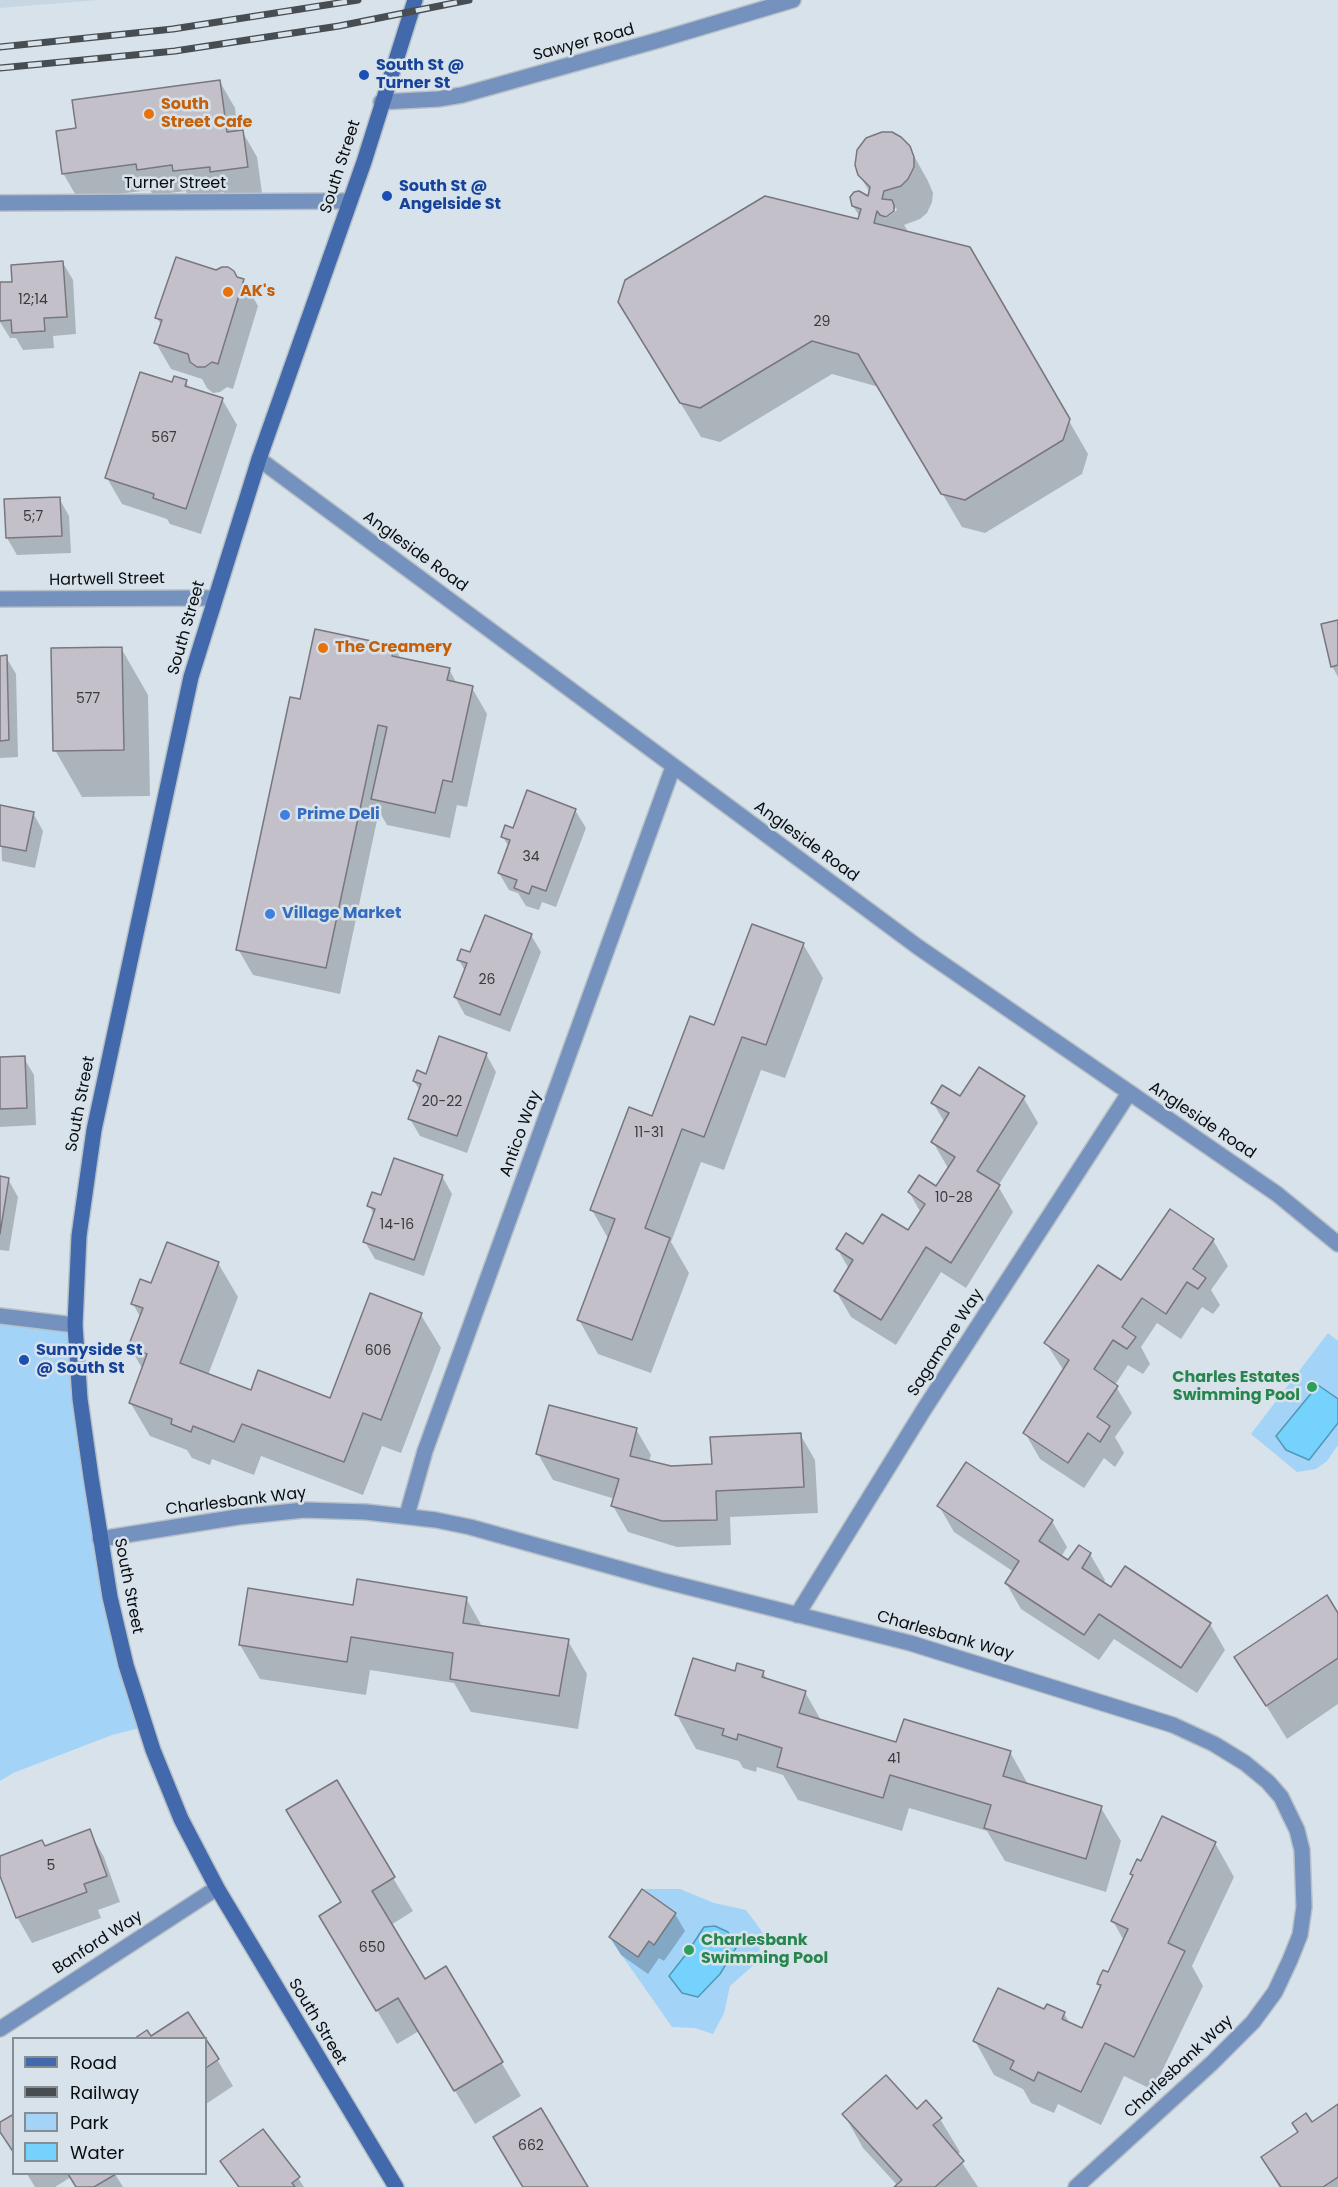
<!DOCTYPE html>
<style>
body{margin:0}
#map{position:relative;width:1338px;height:2187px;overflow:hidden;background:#d8e2ea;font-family:Poppins,sans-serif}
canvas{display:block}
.legend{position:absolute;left:12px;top:2037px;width:195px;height:138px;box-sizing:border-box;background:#d8e2ea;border:2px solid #858d92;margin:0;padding:8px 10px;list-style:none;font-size:18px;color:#090d0f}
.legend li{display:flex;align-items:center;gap:12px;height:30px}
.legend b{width:30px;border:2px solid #858d92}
</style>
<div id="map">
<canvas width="1338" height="2187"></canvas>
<ul class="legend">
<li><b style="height:8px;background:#4169ab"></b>Road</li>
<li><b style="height:8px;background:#474d51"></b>Railway</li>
<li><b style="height:16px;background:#a3d3f7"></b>Park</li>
<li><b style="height:16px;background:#74d2fc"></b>Water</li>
</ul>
</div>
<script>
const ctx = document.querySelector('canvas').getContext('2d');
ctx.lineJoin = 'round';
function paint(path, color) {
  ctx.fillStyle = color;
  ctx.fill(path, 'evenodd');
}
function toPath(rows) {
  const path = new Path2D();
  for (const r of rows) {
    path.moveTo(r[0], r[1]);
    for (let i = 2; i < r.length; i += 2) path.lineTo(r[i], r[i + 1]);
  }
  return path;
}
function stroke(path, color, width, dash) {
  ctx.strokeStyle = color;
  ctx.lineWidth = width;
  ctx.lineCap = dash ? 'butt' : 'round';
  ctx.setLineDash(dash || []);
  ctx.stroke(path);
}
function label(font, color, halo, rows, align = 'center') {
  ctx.font = font + ' Poppins,sans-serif';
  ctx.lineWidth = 5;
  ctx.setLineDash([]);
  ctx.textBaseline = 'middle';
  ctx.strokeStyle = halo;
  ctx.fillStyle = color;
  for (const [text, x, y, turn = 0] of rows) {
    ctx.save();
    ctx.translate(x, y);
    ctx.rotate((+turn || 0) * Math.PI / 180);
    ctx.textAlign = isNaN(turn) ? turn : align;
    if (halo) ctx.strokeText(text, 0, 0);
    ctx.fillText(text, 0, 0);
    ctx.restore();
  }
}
paint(toPath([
 [0,0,99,0,0,8]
]), '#c6d7e3');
paint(toPath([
 [0,1316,75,1325,91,1477,144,1727,112,1735,13,1773,0,1781],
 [1328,1333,1338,1341,1338,1445,1327,1461,1316,1469,1297,1472,1251,1434],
 [642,1889,680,1889,714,1903,746,1910,763,1933,757,1962,730,1986,724,2013,713,2034,695,2028,672,2027,609,1937]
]), '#a3d3f7');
const water = toPath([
 [1318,1385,1338,1399,1338,1423,1309,1460,1286,1450,1276,1436,1318,1385],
 [715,1926,728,1932,736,1948,720,1974,698,1997,682,1993,669,1976,687,1953,704,1927,715,1926]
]);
paint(water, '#74d2fc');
stroke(water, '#5497b5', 1.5);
paint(toPath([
 [220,82,235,108,238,132,242,131,257,157,262,193,227,197,224,192,189,197,186,191,153,195,150,190,78,199,63,173,77,129],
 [909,147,928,181,933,193,932,202,927,213,920,219,904,225,909,233,969,248,1088,454,1082,474,985,533,962,527,879,387,832,374,720,442,701,437,640,336,859,220,860,217,853,206,869,198,870,193,859,174],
 [896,208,897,210,885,219,885,215],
 [63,263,73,280,76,334,53,336,54,348,23,350,16,338,10,338,0,322,0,284,14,283],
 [236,278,243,280,258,306,233,389,227,387,220,392,213,393,207,388,202,379,171,369,156,343,161,325,157,318],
 [186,382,190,389,222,399,237,425,201,534,170,524,167,519,122,504,107,478,173,384],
 [59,498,69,516,71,553,17,555,7,538],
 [1338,622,1338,677,1332,666],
 [394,647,401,659,449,669,457,684,472,688,487,714,467,807,457,805,450,838,387,825,379,811,340,994,253,975,238,949],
 [121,648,148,695,150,796,82,797,55,750],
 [0,657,6,657,16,674,18,757,0,758],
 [0,807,33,813,43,831,35,868,2,861],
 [575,810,586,828,556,907,542,902,539,910,526,906,518,893,509,890,499,873,509,847,503,837,514,830],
 [531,935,541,952,510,1032,465,1015,455,997,465,971,459,960],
 [803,944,823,978,785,1078,761,1070,724,1170,701,1162,671,1242,689,1273,651,1373,598,1354,579,1320,609,1240,592,1210,715,1027],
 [486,1054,496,1072,467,1153,420,1136,410,1119,420,1091,414,1081],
 [24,1058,34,1075,36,1125,0,1127,0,1059],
 [1023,1097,1038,1123,998,1186,1013,1212,966,1288,941,1272,896,1345,851,1317,836,1291,849,1269,838,1250,864,1246,909,1232,921,1213,909,1192,937,1188,948,1168,933,1142,945,1123,933,1103,961,1098],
 [442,1176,452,1194,424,1276,375,1259,365,1242,374,1215,369,1205,382,1197],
 [0,1178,8,1179,18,1197,9,1251,0,1250],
 [1213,1240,1228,1266,1211,1290,1220,1305,1213,1314,1202,1307,1181,1339,1157,1323,1141,1347,1150,1364,1143,1374,1128,1365,1115,1385,1132,1413,1115,1437,1124,1453,1115,1467,1104,1458,1084,1488,1040,1459,1025,1433,1064,1371,1046,1343,1121,1283],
 [218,1263,238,1297,208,1375,252,1392,331,1400,421,1315,441,1348,401,1453,382,1446,363,1495,261,1456,254,1475,212,1459,210,1465,192,1458,187,1450,150,1436,130,1402,143,1370,130,1347,141,1318,133,1304,152,1285],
 [636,1429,651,1455,649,1462,671,1468,713,1466,800,1434,815,1460,818,1513,730,1517,731,1545,677,1547,628,1532,613,1506,615,1499,553,1480,538,1454],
 [939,1506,1052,1521,1067,1547,1061,1557,1069,1562,1090,1554,1105,1580,1103,1584,1111,1589,1210,1624,1225,1650,1197,1693,1114,1639,1099,1660,1021,1609,1006,1583,1014,1572,954,1532],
 [466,1598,483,1628,568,1641,587,1674,578,1729,471,1712,454,1683,370,1670,366,1695,260,1679,240,1645,354,1607],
 [1338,1615,1338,1704,1287,1739,1236,1657],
 [763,1672,767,1680,805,1692,822,1722,897,1744,1010,1752,1029,1786,1101,1808,1121,1841,1106,1892,1005,1861,987,1831,909,1808,902,1831,798,1800,783,1775,757,1767,756,1772,743,1768,739,1761,696,1749,677,1715,736,1673],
 [89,1831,104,1857,120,1902,98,1910,101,1918,32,1943,17,1917,0,1872,0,1858,45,1848],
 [1215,1843,1234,1877,1192,1966,1203,1986,1153,2090,1124,2076,1101,2125,1058,2104,1054,2113,1031,2103,1023,2089,994,2075,975,2041,1045,2011,1064,2013,1070,2024,1082,2030,1101,1988,1098,1984,1109,1974,1124,1941,1113,1921,1134,1878,1131,1874,1141,1863],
 [393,1878,413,1911,391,1925,425,1981,446,1968,521,2096,475,2124,419,2031,397,2044,321,1916],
 [675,1914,685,1931,664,1961,659,1958,648,1974,621,1955,610,1937],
 [187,2014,204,2038,138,2038,147,2033,150,2038],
 [206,2041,233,2086,206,2104],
 [1338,2106,1338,2187,1279,2187,1263,2158],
 [917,2111,940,2119,960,2152,957,2155,978,2187,896,2187,898,2186,863,2148,844,2114],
 [222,2162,298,2178,304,2187,238,2187],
 [27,2174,115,2174,123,2187,77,2187,71,2177,55,2187,35,2187]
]), '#0003');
const building = toPath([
 [220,80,227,132,243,130,248,167,210,172,210,167,173,171,172,165,137,170,136,164,62,174,56,131,76,128,72,100,220,80],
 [882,132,892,132,901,137,910,146,914,157,914,167,908,179,901,186,884,191,882,199,892,200,894,205,894,211,886,217,880,215,877,211,874,223,970,247,1070,419,1063,440,965,500,941,494,858,354,812,341,700,408,680,403,618,302,625,280,765,196,858,219,861,209,852,206,850,197,854,192,859,191,868,196,870,187,858,175,855,165,857,150,866,138,882,132],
 [176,257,216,270,222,267,228,267,234,271,237,277,244,279,218,364,212,362,205,367,197,367,190,362,188,354,154,343,162,320,155,318,176,257],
 [63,261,67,317,44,318,45,331,12,333,11,320,0,321,0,282,12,282,11,265,63,261],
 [140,372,172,382,174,376,187,380,185,386,223,398,186,509,153,498,154,494,105,478,140,372],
 [60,497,62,536,6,538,4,499,60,497],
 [1338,620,1338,665,1331,667,1321,624,1338,620],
 [315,629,395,646,392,656,450,668,447,680,473,686,452,782,443,780,435,813,371,799,387,727,378,725,326,968,236,950,290,697,300,699,315,629],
 [122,647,124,750,53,751,51,648,122,647],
 [7,655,9,740,0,741,0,656,7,655],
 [527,790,576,809,546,891,532,886,529,894,514,888,517,880,498,873,510,840,501,837,505,825,513,828,527,790],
 [0,805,34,812,26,851,0,846,0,805],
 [485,915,532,934,500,1015,454,997,467,963,457,960,461,949,470,952,485,915],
 [752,924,804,943,766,1045,742,1037,704,1137,682,1129,645,1228,670,1238,632,1340,577,1320,615,1219,590,1210,629,1107,652,1116,690,1016,714,1025,752,924],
 [439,1036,487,1053,457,1136,408,1119,421,1084,413,1081,417,1070,426,1074,439,1036],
 [25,1056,27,1108,0,1109,0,1057,25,1056],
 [979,1067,1025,1096,977,1171,1000,1185,951,1263,926,1247,881,1320,834,1291,853,1260,836,1249,846,1233,863,1244,882,1214,908,1230,925,1204,908,1192,919,1175,936,1186,955,1157,931,1142,949,1113,931,1103,942,1085,960,1096,979,1067],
 [394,1158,443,1175,414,1260,363,1242,375,1209,367,1206,372,1192,381,1195,394,1158],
 [0,1176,9,1178,0,1234,0,1176],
 [1170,1209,1214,1239,1193,1269,1206,1278,1198,1289,1187,1282,1166,1314,1142,1298,1122,1327,1136,1337,1127,1349,1113,1340,1094,1369,1118,1386,1097,1417,1110,1426,1100,1442,1088,1433,1068,1463,1023,1433,1069,1360,1044,1343,1098,1265,1121,1280,1170,1209],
 [167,1242,219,1262,180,1363,251,1390,258,1370,330,1398,370,1293,422,1313,381,1420,363,1413,344,1462,242,1424,234,1442,193,1426,191,1432,171,1424,172,1419,129,1403,147,1354,128,1347,143,1308,131,1304,140,1279,151,1283,167,1242],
 [549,1405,637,1428,630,1456,671,1466,712,1464,710,1437,801,1433,804,1487,716,1491,717,1520,662,1521,611,1506,619,1479,536,1454,549,1405],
 [966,1462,1053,1520,1039,1541,1068,1560,1079,1545,1091,1553,1082,1568,1111,1587,1125,1566,1211,1623,1181,1668,1099,1614,1084,1635,1005,1583,1019,1561,937,1506,966,1462],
 [357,1579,467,1597,463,1623,569,1639,559,1696,450,1679,453,1653,351,1637,347,1662,239,1645,248,1588,353,1605,357,1579],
 [1327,1595,1338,1613,1338,1658,1266,1706,1234,1657,1327,1595],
 [693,1658,735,1671,737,1663,764,1671,762,1677,806,1691,799,1713,896,1742,904,1719,1011,1751,1003,1776,1102,1806,1086,1859,984,1828,991,1805,890,1775,883,1798,777,1767,782,1748,738,1734,737,1740,722,1735,724,1729,675,1715,693,1658],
 [337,1780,395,1877,372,1891,425,1979,446,1966,503,2062,454,2091,398,1998,376,2011,319,1916,341,1902,286,1810,337,1780],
 [1162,1816,1216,1842,1168,1943,1185,1951,1134,2057,1105,2043,1081,2092,1038,2072,1034,2081,1010,2069,1014,2061,973,2041,998,1988,1044,2009,1047,2004,1065,2012,1062,2019,1082,2028,1101,1985,1097,1984,1100,1976,1103,1970,1108,1972,1128,1929,1111,1921,1133,1875,1130,1874,1137,1859,1141,1861,1162,1816],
 [90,1829,107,1876,84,1884,87,1892,16,1918,0,1876,0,1856,42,1840,45,1846,90,1829],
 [642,1889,676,1913,654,1945,649,1941,638,1957,609,1937,642,1889],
 [188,2012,219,2059,206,2068,206,2038,135,2038,147,2030,151,2036,188,2012],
 [886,2075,917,2109,926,2100,942,2118,933,2125,964,2161,935,2187,894,2187,902,2180,842,2114,886,2075],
 [1338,2104,1338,2177,1323,2187,1281,2187,1261,2157,1298,2132,1292,2123,1306,2113,1312,2122,1338,2104],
 [541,2108,569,2155,588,2187,523,2187,521,2184,493,2137,541,2108],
 [14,2114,14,2153,0,2132,0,2122,14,2114],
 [263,2129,300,2177,292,2183,295,2187,239,2187,220,2161,263,2129],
 [68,2174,116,2174,94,2187,76,2187,68,2174]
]);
paint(building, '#c3c0ca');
stroke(building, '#78767f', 1.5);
const street = toPath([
 [381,102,438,99,462,95,659,40,793,0],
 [0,203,350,201],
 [259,459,918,947,1277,1194,1338,1244],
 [0,599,214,598],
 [0,1316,75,1325],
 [407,1515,425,1451,673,767],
 [100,1539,238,1517,304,1510,366,1512,436,1520,470,1527,660,1580,910,1643,1173,1725,1214,1744,1245,1763,1268,1782,1281,1797,1297,1830,1302,1850,1304,1907,1300,1935,1290,1960,1275,1992,1253,2022,1212,2063,1076,2187],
 [797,1615,923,1411,1129,1093],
 [0,2029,217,1888]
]);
const secondary = toPath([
 [396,2187,217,1888,181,1819,153,1750,126,1665,110,1597,91,1477,80,1399,75,1325,79,1236,94,1130,191,677,259,459,364,162,415,0]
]);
stroke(street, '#b7c0c7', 18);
stroke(secondary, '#b7c0c7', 18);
stroke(street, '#7591be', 15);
stroke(secondary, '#4169ab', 15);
const rail = toPath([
 [0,47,173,29,358,0],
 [0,68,175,51,339,26,469,0]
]);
stroke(rail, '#474d51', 7);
stroke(rail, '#d8e2ea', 4.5, [14]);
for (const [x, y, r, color] of [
 [364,75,6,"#1a4fb4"],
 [149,114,6,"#e8710a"],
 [387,196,6,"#1a4fb4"],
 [228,292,6,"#e8710a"],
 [323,648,6,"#e8710a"],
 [285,815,6,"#3f7fe0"],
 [270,914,6,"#3f7fe0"],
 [24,1360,6,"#1a4fb4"],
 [1312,1387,6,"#2e9e5b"],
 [689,1950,6,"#2e9e5b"]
]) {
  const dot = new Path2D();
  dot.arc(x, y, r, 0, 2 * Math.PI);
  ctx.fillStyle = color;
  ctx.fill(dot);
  stroke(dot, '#d8e2ea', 2);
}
label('14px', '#383a3e', null, [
 ["12;14",33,300],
 ["29",822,322],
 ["567",164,438],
 ["5;7",33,517],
 ["577",88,699],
 ["34",531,857],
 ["26",487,980],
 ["20-22",442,1102],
 ["11-31",649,1133],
 ["10-28",954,1198],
 ["14-16",397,1225],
 ["606",378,1351],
 ["41",894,1759],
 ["5",51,1866],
 ["650",372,1948],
 ["662",531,2146]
]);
label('16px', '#090d0f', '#d8e2ea', [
 ["Sawyer Road",584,43,-15],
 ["South Street",341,167,-72],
 ["Turner Street",175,184],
 ["Angleside Road",415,552,36],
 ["Hartwell Street",107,580,-1],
 ["South Street",187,628,-74],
 ["Angleside Road",806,842,36],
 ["South Street",81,1104,-79],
 ["Angleside Road",1202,1121,34],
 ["Antico Way",521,1134,-70],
 ["Sagamore Way",946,1343,-57],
 ["Charlesbank Way",236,1502,-7],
 ["South Street",128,1586,79],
 ["Charlesbank Way",945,1636,16],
 ["Banford Way",98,1943,-33],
 ["South Street",317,2022,59],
 ["Charlesbank Way",1179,2067,-43]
]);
label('bold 16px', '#164399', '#d8e2ea', [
 ["South St @",376,66],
 ["Turner St",376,84],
 ["South St @",399,187],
 ["Angelside St",399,205],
 ["Sunnyside St",36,1351],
 ["@ South St",36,1369]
], 'left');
label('bold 16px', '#c56008', '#d8e2ea', [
 ["South",161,105],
 ["Street Cafe",161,123],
 ["AK's",240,292],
 ["The Creamery",335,648]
], 'left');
label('bold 16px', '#366cbe', '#d8e2ea', [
 ["Prime Deli",297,815],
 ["Village Market",282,914]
], 'left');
label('bold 16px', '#27864d', '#d8e2ea', [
 ["Charles Estates",1300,1378],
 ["Swimming Pool",1300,1396],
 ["Charlesbank",701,1941,"left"],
 ["Swimming Pool",701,1959,"left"]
], 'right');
</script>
